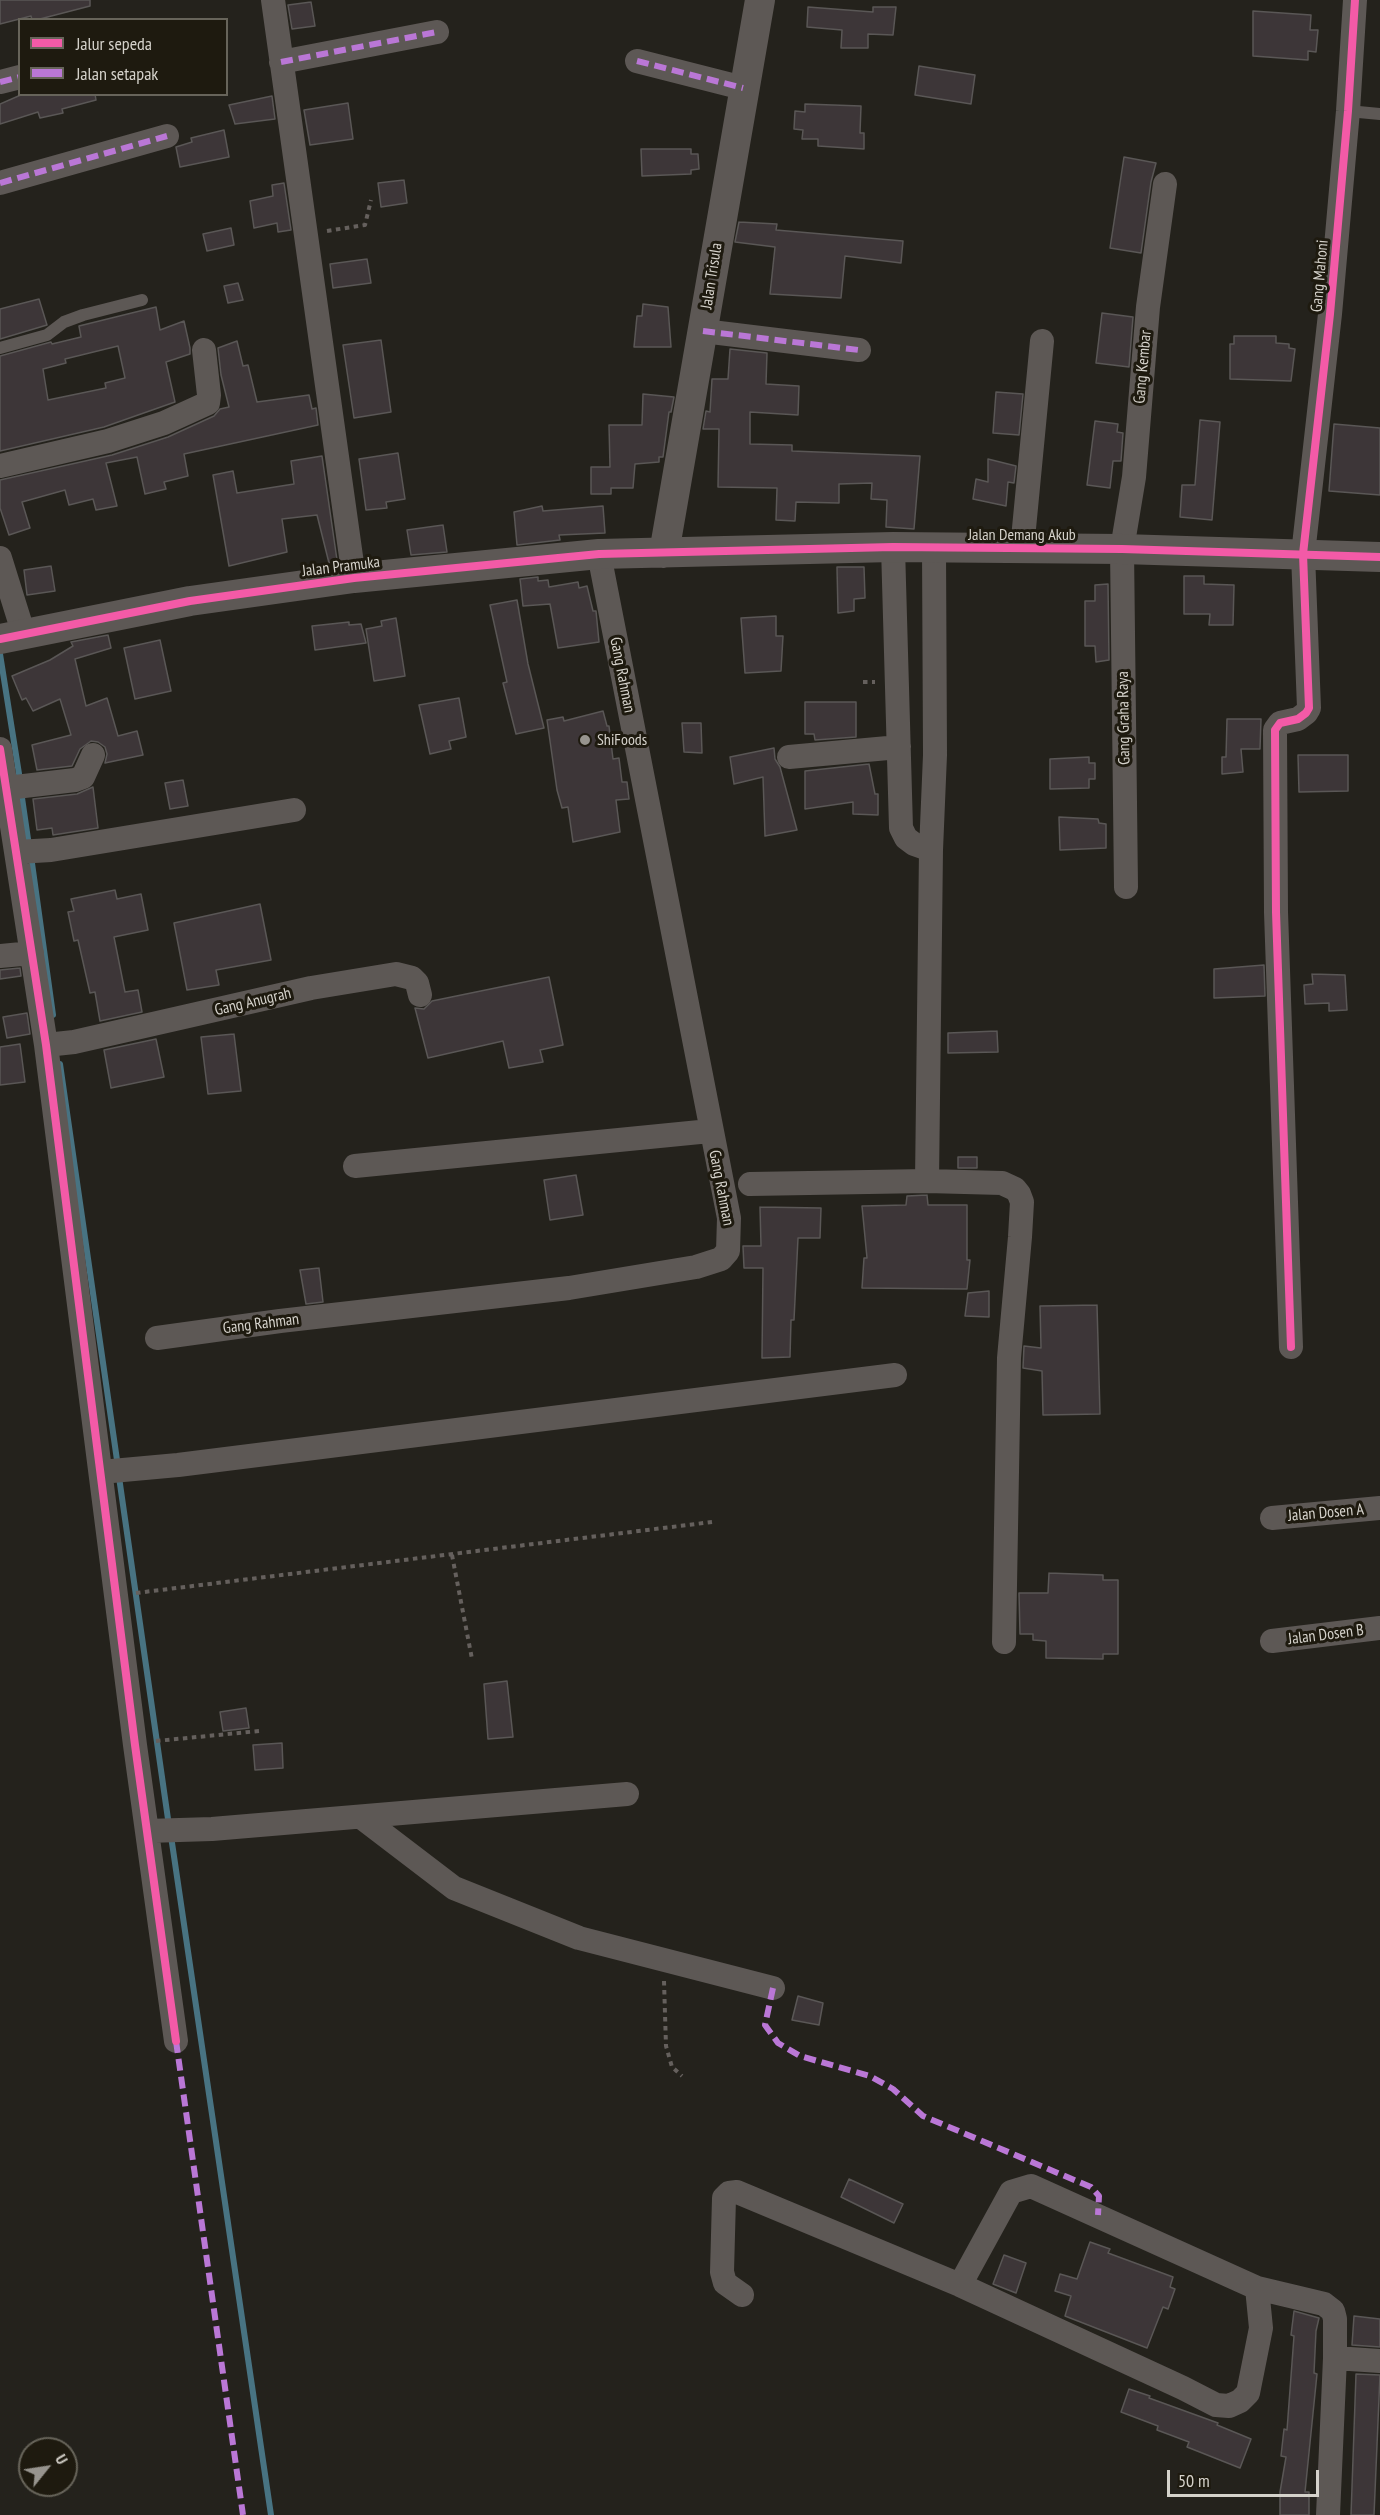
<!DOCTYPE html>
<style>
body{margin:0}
#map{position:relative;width:1380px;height:2515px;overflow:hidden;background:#24221c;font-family:"PT Sans Narrow",sans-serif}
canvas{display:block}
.legend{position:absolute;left:18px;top:18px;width:210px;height:78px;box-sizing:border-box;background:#1e1a0f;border:2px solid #67645a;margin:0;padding:8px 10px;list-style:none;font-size:18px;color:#d5d2cb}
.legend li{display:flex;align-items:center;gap:12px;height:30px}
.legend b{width:30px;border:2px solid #67645a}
.north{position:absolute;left:18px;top:2437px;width:60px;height:60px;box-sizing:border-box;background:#1e1a0f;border:2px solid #67645a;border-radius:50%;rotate:60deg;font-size:16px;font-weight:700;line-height:24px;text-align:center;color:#d5d2cb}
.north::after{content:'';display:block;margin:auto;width:21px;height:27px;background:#97948e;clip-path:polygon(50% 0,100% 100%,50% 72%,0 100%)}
.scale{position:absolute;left:1167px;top:2470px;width:152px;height:27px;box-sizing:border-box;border:3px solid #d5d2cb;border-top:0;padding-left:8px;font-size:18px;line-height:21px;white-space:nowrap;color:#d5d2cb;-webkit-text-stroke:4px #1e1a0f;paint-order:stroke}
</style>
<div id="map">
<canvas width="1380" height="2515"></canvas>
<ul class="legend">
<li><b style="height:8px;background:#f35aa7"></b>Jalur sepeda</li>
<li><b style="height:8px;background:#ba77d6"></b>Jalan setapak</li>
</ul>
<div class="north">U</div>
<div class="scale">50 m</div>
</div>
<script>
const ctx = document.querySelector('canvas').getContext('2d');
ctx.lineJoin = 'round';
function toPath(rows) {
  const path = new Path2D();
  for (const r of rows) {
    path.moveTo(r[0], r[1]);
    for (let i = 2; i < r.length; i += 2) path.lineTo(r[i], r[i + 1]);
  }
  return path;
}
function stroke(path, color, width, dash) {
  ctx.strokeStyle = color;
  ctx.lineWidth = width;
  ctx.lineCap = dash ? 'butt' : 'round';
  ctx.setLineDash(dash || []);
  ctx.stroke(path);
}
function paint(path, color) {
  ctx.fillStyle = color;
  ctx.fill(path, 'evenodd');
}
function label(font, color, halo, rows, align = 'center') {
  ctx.font = font + ' "PT Sans Narrow",sans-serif';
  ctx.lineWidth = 6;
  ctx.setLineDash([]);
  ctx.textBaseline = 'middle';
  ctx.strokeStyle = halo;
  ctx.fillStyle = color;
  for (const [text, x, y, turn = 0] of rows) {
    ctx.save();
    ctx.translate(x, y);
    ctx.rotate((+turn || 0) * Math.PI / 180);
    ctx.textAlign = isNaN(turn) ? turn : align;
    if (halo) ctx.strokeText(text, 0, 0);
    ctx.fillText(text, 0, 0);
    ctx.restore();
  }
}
stroke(toPath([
 [0,654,20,780],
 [21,791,29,846],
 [31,856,53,1015],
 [60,1064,118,1467],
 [119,1477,169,1826],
 [171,1836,271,2515]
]), '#487382', 6);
const building = toPath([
 [0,0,90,0,90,6,36,20,32,20,31,16,0,24,0,0],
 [311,2,315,26,292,29,288,5,311,2],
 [808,7,873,12,873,7,896,7,893,35,868,34,868,48,841,48,842,30,807,27,808,7],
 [1253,11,1311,15,1310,30,1318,30,1316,52,1308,51,1308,60,1253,56,1253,11],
 [919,66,975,75,971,104,915,95,919,66],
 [23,94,95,94,96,100,62,109,63,113,40,118,38,112,0,124,0,104,23,94],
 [272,96,275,119,235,124,229,105,272,96],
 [348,103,353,139,310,145,304,110,348,103],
 [805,104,861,106,860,133,864,133,864,149,818,146,818,139,802,139,803,130,794,129,795,111,805,112,805,104],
 [224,130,229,157,180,167,176,147,192,142,191,138,224,130],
 [641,149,691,149,691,154,698,154,699,169,691,170,691,174,642,176,641,149],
 [1124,157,1156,163,1151,182,1141,253,1110,248,1124,157],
 [404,180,407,203,381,207,378,183,404,180],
 [284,183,291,230,278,232,277,223,254,228,250,201,273,196,272,185,284,183],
 [739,222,777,224,776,230,903,241,901,263,845,256,841,298,770,294,775,247,735,242,739,222],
 [231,228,234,245,207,251,203,234,231,228],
 [367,259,371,283,333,288,330,264,367,259],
 [238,283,243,300,228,303,224,286,238,283],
 [39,299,47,325,0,339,0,309,39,299],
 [643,304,668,307,671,347,634,347,637,316,642,316,643,304],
 [156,307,160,330,184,321,190,348,190,354,166,362,175,402,104,427,0,451,0,356,51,342,52,344,81,337,79,326,156,307],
 [118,346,125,378,105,383,106,388,48,400,43,369,66,363,65,359,118,346],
 [1102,313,1133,317,1129,367,1096,363,1102,313],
 [1234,336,1276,336,1276,343,1289,344,1289,348,1295,349,1291,381,1230,379,1230,344,1234,344,1234,336],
 [381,340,391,412,354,418,343,345,381,340],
 [237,341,243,366,248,365,257,402,309,395,312,409,316,408,318,425,184,454,188,476,164,482,166,489,145,494,137,457,106,463,117,506,96,510,93,499,69,505,65,490,22,502,30,528,9,535,0,508,0,480,112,455,168,437,214,416,220,409,229,407,221,375,218,348,237,341],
 [730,349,767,353,766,384,799,386,798,415,750,412,750,444,792,445,792,451,920,456,914,529,886,527,887,500,871,499,872,483,839,484,839,503,796,502,795,521,776,520,777,488,718,487,719,429,703,429,706,411,710,412,712,379,728,379,730,349],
 [996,392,1023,394,1019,435,993,433,996,392],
 [643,394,674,397,671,412,669,412,663,457,659,457,659,462,635,464,633,488,611,488,611,494,591,494,591,467,610,467,609,425,642,425,643,394],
 [1200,420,1220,422,1212,520,1180,517,1182,485,1195,485,1200,420],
 [1095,421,1118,424,1117,432,1123,433,1121,461,1113,461,1110,488,1087,485,1095,421],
 [1334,424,1380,428,1380,495,1329,491,1334,424],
 [398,453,405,499,386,502,387,508,366,510,359,459,398,453],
 [322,456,337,560,329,563,317,515,282,519,287,552,229,566,213,475,233,471,237,493,294,484,291,461,322,456],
 [988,459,1016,466,1014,483,1008,482,1006,506,973,499,976,479,988,482,988,459],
 [542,506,543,511,603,506,605,533,559,535,560,540,517,545,514,512,542,506],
 [443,525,447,552,411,555,407,530,443,525],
 [51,566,55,591,27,595,24,570,51,566],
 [837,567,864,567,865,598,854,599,854,611,838,613,837,567],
 [1184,576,1204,576,1204,584,1234,585,1233,625,1209,625,1210,614,1184,614,1184,576],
 [538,577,538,581,548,580,549,587,578,582,579,588,587,586,593,611,596,611,599,642,558,648,550,604,523,606,520,579,538,577],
 [1108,584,1109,660,1096,662,1095,646,1085,646,1085,601,1095,601,1095,585,1108,584],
 [517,600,528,664,544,728,516,734,503,683,507,682,490,605,517,600],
 [776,616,776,636,783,636,781,671,745,673,741,618,776,616],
 [396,618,405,676,374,681,366,629,382,626,381,621,396,618],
 [349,622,349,625,361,624,366,643,315,650,312,626,349,622],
 [108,635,111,648,75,659,86,706,107,698,118,736,137,731,143,755,105,763,107,754,105,747,98,742,91,741,80,749,72,766,37,770,32,745,71,735,60,699,33,711,26,698,22,700,12,676,50,660,73,646,71,642,108,635],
 [160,640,171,691,135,699,124,648,160,640],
 [459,698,466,737,449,741,451,749,430,754,419,705,459,698],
 [805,702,856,702,856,737,815,740,814,734,805,734,805,702],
 [603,711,607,726,609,726,613,759,619,758,622,782,627,782,629,799,616,800,620,832,573,842,568,807,562,808,557,790,547,720,563,717,564,721,603,711],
 [1227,719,1261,719,1260,749,1241,749,1243,772,1222,774,1222,757,1226,757,1227,719],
 [682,723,701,723,702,753,684,752,682,723],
 [774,748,775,759,780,767,797,830,765,836,763,777,734,784,730,757,774,748],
 [1298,755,1348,755,1348,791,1299,792,1298,755],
 [1089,757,1089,763,1095,763,1095,779,1089,779,1089,788,1050,789,1050,759,1089,757],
 [869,764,875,794,878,794,878,815,853,814,853,802,805,809,805,771,869,764],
 [183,780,188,806,170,809,165,783,183,780],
 [93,787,98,828,53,835,52,828,37,830,33,799,77,794,93,787],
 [1059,817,1098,819,1099,823,1106,824,1106,848,1060,850,1059,817],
 [115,890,117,899,141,894,148,930,114,937,125,992,138,990,142,1012,100,1021,95,992,90,993,78,940,74,941,68,912,74,911,71,899,115,890],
 [260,904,271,960,216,970,219,985,187,990,174,923,260,904],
 [1264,965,1265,996,1214,998,1214,969,1264,965],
 [20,968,21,976,0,979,0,970,20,968],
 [1312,974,1345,975,1347,1010,1329,1011,1329,1003,1305,1004,1304,985,1313,984,1312,974],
 [549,977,563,1045,540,1050,543,1062,509,1068,503,1041,428,1058,415,1008,424,1009,432,1001,549,977],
 [27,1013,30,1034,7,1038,3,1017,27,1013],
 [997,1031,998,1052,948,1053,948,1033,997,1031],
 [234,1034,241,1091,208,1094,201,1037,234,1034],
 [156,1039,164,1077,111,1088,104,1050,156,1039],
 [20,1044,25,1082,0,1085,0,1047,20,1044],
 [958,1157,977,1157,977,1168,958,1168,958,1157],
 [576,1175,583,1215,550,1220,544,1180,576,1175],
 [927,1195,928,1205,967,1205,967,1260,970,1260,967,1289,862,1288,864,1258,867,1258,862,1206,906,1205,907,1196,927,1195],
 [760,1207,821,1208,820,1238,798,1238,794,1320,791,1320,790,1357,762,1358,763,1268,744,1268,743,1246,761,1246,760,1207],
 [319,1268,323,1302,306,1304,300,1270,319,1268],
 [989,1291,989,1317,965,1316,968,1293,989,1291],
 [1097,1305,1100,1414,1043,1415,1042,1371,1023,1368,1024,1346,1041,1348,1040,1306,1097,1305],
 [1049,1573,1103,1575,1103,1580,1118,1580,1118,1654,1103,1654,1103,1659,1046,1658,1046,1641,1033,1640,1033,1634,1020,1634,1019,1593,1048,1593,1049,1573],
 [507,1681,513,1737,488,1739,484,1684,507,1681],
 [246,1708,249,1728,223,1731,220,1712,246,1708],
 [282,1743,283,1768,255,1770,253,1745,282,1743],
 [798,1996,823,2003,819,2025,792,2020,798,1996],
 [849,2179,903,2204,894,2223,841,2197,849,2179],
 [1090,2242,1110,2249,1108,2253,1173,2277,1170,2287,1175,2289,1168,2309,1163,2307,1147,2348,1065,2316,1071,2296,1055,2291,1060,2274,1077,2279,1090,2242],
 [1004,2255,1026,2263,1016,2293,993,2284,1004,2255],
 [1294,2311,1319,2318,1316,2331,1314,2373,1317,2374,1305,2492,1309,2492,1309,2515,1280,2515,1280,2492,1286,2457,1281,2456,1284,2429,1287,2430,1294,2336,1291,2335,1294,2311],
 [1354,2316,1380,2319,1380,2347,1352,2345,1354,2316],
 [1356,2374,1380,2375,1374,2515,1351,2515,1356,2374],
 [1129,2389,1150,2396,1149,2398,1218,2423,1217,2425,1251,2439,1240,2468,1187,2447,1189,2442,1157,2430,1158,2426,1121,2412,1129,2389]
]);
paint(building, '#3d3638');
stroke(building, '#5a5756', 1.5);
stroke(toPath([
 [327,231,365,225,371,200],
 [863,682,875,682],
 [452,1555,472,1659],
 [136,1593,712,1522],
 [156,1741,259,1731],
 [664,1981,666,2046,672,2067,682,2076]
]), '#65605d', 4, [4.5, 4.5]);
stroke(toPath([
 [1348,111,1380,114],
 [0,348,47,335,64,322,83,315,142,300]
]), '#5d5855', 12);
stroke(toPath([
 [273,0,354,578],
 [637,61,743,88],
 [281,62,437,32],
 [0,82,20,77],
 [0,183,167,136],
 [703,331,859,350],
 [0,466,108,441,164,423,208,403,209,395,204,350],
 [893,547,901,828,906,838,914,844,931,850],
 [1022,549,1042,341],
 [0,558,24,635],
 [0,749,46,1045,135,1745,176,2041],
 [789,757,899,747],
 [7,788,75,780,83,777,93,755],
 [17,852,51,850,294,810],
 [1126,887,1122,549,1134,477,1148,307,1165,184],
 [0,956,32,953],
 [46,1045,74,1042,311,988,396,974,412,978,417,983,420,995],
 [355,1166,710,1131],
 [927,1181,931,850,935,755,934,549],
 [750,1184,927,1181,1002,1183,1015,1189,1019,1194,1022,1202,1020,1237,1009,1358,1004,1642],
 [157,1338,280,1321,569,1288,696,1267,721,1259,728,1251,729,1218,599,554],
 [1291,1347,1276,912,1275,730,1280,723,1298,719,1306,713,1309,708,1303,554,1330,314,1348,111,1355,0],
 [101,1472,178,1465,895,1375],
 [1272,1518,1380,1508],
 [1272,1641,1380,1628],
 [361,1817,454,1888,579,1938,773,1988],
 [147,1831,212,1829,627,1794],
 [960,2285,1011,2192,1031,2186,1257,2288,1324,2304,1333,2311,1335,2319,1335,2358,1380,2361],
 [742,2295,725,2283,722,2272,724,2198,729,2193,737,2192,960,2285,1183,2388,1216,2405,1229,2406,1240,2401,1248,2393,1261,2328,1257,2288],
 [1328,2515,1335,2358]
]), '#5d5855', 24);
stroke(toPath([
 [664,553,760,0],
 [0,639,190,601,354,578,599,554,893,547,1122,549,1380,557]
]), '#5d5855', 30);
stroke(toPath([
 [637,61,743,88],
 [281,62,437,32],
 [0,82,20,77],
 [0,183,167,136],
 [703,331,859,350],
 [773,1988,765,2025,778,2043,800,2056,870,2076,893,2089,923,2116,1091,2187,1099,2196,1098,2215],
 [176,2041,243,2515]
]), '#ba77d6', 6, [12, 6]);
stroke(toPath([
 [0,639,190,601,354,578,599,554,893,547,1122,549,1380,557],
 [0,749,46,1045,135,1745,176,2041],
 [1291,1347,1276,912,1275,730,1280,723,1298,719,1306,713,1309,708,1303,554,1330,314,1348,111,1355,0]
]), '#f35aa7', 8);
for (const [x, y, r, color] of [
 [585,740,6,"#97948e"]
]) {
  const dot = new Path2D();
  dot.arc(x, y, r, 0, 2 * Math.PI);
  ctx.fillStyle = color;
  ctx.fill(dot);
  stroke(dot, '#1e1a0f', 2);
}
label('16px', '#d5d2cb', '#1e1a0f', [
 ["Jalan Trisula",712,276,-81],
 ["Gang Mahoni",1320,276,-85],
 ["Gang Kembar",1143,367,-85],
 ["Jalan Demang Akub",1022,535],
 ["Jalan Pramuka",341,567,-7],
 ["Gang Rahman",622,675,79],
 ["Gang Graha Raya",1124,718,-91],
 ["Gang Anugrah",253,1002,-13],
 ["Gang Rahman",721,1188,79],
 ["Gang Rahman",261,1324,-7],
 ["Jalan Dosen A",1326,1513,-5],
 ["Jalan Dosen B",1326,1635,-7]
]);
label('16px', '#d5d2cb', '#1e1a0f', [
 ["ShiFoods",597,740]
], 'left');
</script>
